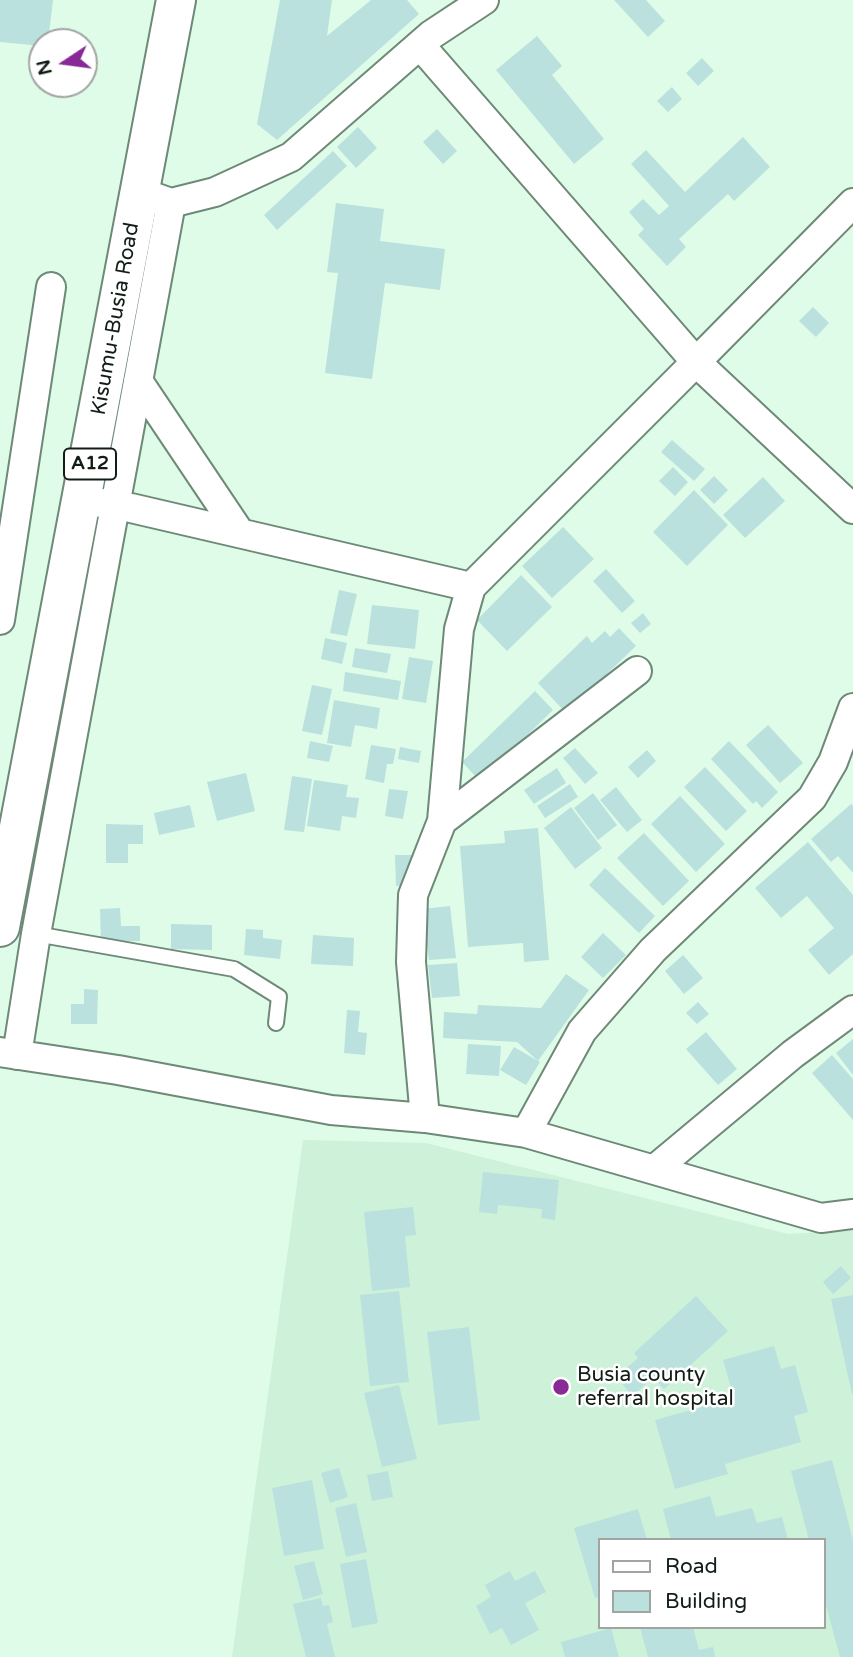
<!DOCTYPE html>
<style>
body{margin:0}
#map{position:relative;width:853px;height:1657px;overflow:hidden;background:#dffce8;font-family:"Varela Round",sans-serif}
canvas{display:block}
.legend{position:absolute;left:598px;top:1538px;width:228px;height:91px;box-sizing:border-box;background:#fff;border:2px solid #a0a5a2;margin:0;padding:9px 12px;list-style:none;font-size:21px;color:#121d16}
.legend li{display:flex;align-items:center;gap:14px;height:35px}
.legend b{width:35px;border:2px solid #a0a5a2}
.north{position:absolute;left:28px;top:28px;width:70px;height:70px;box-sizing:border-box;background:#fff;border:2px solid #a0a5a2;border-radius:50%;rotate:257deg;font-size:19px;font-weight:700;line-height:28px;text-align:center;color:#121d16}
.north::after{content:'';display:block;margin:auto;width:24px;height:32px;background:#872a95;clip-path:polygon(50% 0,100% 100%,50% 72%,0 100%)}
</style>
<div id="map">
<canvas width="853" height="1657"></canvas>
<ul class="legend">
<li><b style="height:9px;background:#fff"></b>Road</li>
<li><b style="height:19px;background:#bae1dd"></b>Building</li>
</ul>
<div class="north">N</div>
</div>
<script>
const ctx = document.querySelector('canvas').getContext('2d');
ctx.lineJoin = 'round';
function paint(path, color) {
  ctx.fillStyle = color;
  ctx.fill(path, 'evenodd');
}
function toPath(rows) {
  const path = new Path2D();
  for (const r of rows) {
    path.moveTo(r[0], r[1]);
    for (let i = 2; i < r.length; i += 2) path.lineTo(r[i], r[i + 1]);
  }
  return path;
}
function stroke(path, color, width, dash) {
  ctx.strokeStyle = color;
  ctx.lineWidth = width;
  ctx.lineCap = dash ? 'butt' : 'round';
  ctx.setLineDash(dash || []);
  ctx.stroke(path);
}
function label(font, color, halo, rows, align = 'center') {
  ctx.font = font + ' "Varela Round",sans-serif';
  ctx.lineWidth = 5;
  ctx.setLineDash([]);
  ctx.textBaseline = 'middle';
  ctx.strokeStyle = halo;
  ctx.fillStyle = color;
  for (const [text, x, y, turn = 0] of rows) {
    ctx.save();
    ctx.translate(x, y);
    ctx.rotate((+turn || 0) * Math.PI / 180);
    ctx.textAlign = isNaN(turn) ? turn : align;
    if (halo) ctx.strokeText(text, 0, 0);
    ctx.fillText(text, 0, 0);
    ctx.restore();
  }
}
paint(toPath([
 [303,1140,426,1143,788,1234,853,1230,853,1657,232,1657],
 [599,1540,823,1540,823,1627,599,1627]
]), '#cdf2d9');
paint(toPath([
 [0,0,53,0,48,42,42,42,42,46,0,42],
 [280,0,332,0,327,36,371,0,407,0,419,14,277,140,257,124],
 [614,0,646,0,665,21,648,37],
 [537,36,562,66,552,75,604,139,574,164,496,70],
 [702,58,714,71,698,86,686,73],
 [672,87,682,99,668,112,657,101],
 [358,127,377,148,356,168,337,147],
 [437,129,457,151,443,164,423,142],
 [743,137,770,167,734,201,728,194,679,239,686,247,667,266,638,235,644,229,629,212,643,199,659,215,669,206,631,164,646,150,685,192],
 [333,151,347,166,277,230,264,215],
 [336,203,384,209,380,241,445,249,440,290,385,283,372,379,325,373,338,273,327,272],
 [813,307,829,323,816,337,799,321],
 [672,440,705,469,694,481,661,452],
 [673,467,688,482,675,496,659,481],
 [714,476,728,490,714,504,700,490],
 [763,477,785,501,745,538,723,515],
 [694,490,728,525,687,566,653,532],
 [563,527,594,559,552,598,522,566],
 [606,569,635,601,622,613,593,581],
 [521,575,552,607,507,651,477,620],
 [339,590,357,594,347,636,330,633],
 [372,605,419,610,415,649,367,644],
 [643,613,651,624,640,633,631,623],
 [619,628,636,646,566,713,538,683,587,636,592,643,605,631,610,637],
 [325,638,347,643,342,664,321,659],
 [355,648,391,654,387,673,352,667],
 [409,657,433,661,426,703,402,699],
 [345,672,401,681,398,700,343,691],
 [312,685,332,689,322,735,302,731],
 [535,691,553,710,480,781,462,762],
 [334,700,380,708,377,729,355,725,351,747,327,743],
 [768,725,803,763,780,783,746,745],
 [310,741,333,746,329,762,307,758],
 [729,741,778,792,762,808,756,801,753,804,711,759],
 [371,745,396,749,393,764,387,764,384,783,365,779],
 [400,747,421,751,419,763,398,759],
 [575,748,598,773,585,784,563,758],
 [647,750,656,761,638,778,628,767],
 [705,767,747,811,726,831,684,787],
 [557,768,566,783,534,804,524,790],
 [246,773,255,811,217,821,207,782],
 [292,776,312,779,304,832,284,830],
 [314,780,348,785,346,797,359,798,356,818,342,816,340,831,307,826],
 [570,784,578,797,545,818,537,806],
 [616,787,642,820,627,832,600,800],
 [389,789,408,791,403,819,385,816],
 [593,793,617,825,598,840,574,808],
 [680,796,725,844,696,872,651,824],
 [851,804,853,806,853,873,838,856,831,862,811,839],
 [190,805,195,827,159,835,154,813],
 [571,807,602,848,575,869,544,828],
 [106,824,143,825,143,844,128,844,128,863,106,863],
 [538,828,549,960,524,962,523,943,468,947,460,846,505,843,504,831],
 [644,833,689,881,663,906,617,858],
 [808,842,853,895,853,954,829,975,808,950,834,928,807,896,781,918,755,888],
 [395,855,412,855,412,885,396,886],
 [605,868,655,916,639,933,589,885],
 [450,906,456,958,429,960,423,909],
 [120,908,121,926,140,926,140,941,101,942,100,909],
 [171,924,212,925,212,950,171,949],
 [246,929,263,930,263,938,282,940,280,959,244,955],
 [603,933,626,955,603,978,581,957],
 [313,935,354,938,353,966,311,964],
 [683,955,703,978,684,994,665,971],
 [457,963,460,996,432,998,428,965],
 [566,974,589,990,538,1061,517,1042,443,1038,444,1012,477,1014,478,1005,541,1008],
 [84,989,98,990,97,1024,71,1024,71,1004,84,1004],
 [698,1002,709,1014,697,1024,686,1013],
 [347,1010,360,1011,358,1032,367,1033,365,1055,344,1053],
 [706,1032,737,1069,718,1085,686,1049],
 [853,1039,853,1075,836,1053],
 [468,1044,501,1046,499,1076,466,1074],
 [514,1047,540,1062,526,1085,500,1070],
 [832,1055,853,1079,853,1120,812,1073],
 [483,1172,559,1180,555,1220,541,1218,542,1209,498,1205,497,1214,479,1212],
 [413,1207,416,1235,405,1236,410,1287,372,1291,364,1212],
 [841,1266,851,1278,833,1294,823,1282],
 [399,1291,409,1382,370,1386,360,1295],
 [853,1295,853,1394,852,1394,831,1299],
 [696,1296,728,1331,664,1389,653,1377,633,1396,616,1377,638,1358,634,1353],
 [469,1327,480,1420,438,1425,427,1332],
 [774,1346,781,1369,795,1365,808,1412,794,1416,801,1442,725,1464,728,1474,675,1489,655,1420,734,1398,723,1360],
 [399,1385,417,1459,382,1467,364,1393],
 [832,1460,853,1540,853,1657,840,1657,823,1594,823,1540,809,1540,791,1471],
 [339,1468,348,1497,330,1503,321,1473],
 [388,1471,393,1497,372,1501,367,1475],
 [312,1480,324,1549,284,1556,272,1488],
 [710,1496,716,1517,752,1508,757,1523,782,1517,788,1540,671,1540,663,1509],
 [356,1503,367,1552,346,1557,335,1508],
 [638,1509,647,1540,599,1540,599,1597,595,1598,574,1528],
 [366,1559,378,1623,352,1628,340,1564],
 [314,1561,323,1594,303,1600,294,1566],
 [510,1571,515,1581,535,1571,546,1592,525,1603,539,1630,511,1645,502,1628,490,1634,476,1606,491,1597,485,1585],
 [321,1598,323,1606,329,1605,333,1622,327,1624,335,1657,306,1657,293,1604],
 [640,1627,693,1627,699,1650,713,1647,715,1657,648,1657],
 [611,1628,619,1657,565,1657,561,1642]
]), '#bae1dd');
const lane = toPath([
 [36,934,234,969,279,997,276,1023]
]);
const street = toPath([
 [154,197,171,203,215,192,291,157,431,35,484,0],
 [853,203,696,362,853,509],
 [138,381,240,533],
 [84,500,131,508,471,587,696,362,420,45],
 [0,620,51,287],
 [442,821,637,671],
 [0,1052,118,1070,331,1110,425,1118,526,1133,821,1218,853,1214],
 [17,1055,36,934,171,203],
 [425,1118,411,962,413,895,442,821,459,629,471,587],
 [526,1133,582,1031,653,950,812,798,833,762,853,708],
 [655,1169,793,1054,853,1010]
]);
const highway = toPath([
 [0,927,176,0]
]);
stroke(lane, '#6e8977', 18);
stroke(street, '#6e8977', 32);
stroke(highway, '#6e8977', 42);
stroke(lane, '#fff', 14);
stroke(street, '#fff', 28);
stroke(highway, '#fff', 38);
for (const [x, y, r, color] of [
 [561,1387,9,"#872a95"]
]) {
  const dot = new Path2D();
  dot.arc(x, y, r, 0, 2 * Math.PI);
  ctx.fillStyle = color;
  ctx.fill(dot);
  stroke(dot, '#fff', 2.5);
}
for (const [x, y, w] of [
 [90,464,52]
]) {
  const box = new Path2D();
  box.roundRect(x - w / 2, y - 15.5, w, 31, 5);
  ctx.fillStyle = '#fff';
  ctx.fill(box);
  stroke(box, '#121d16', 2);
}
label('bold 19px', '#121d16', null, [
 ["A12",90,464]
]);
label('21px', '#121d16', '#fff', [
 ["Kisumu-Busia Road",116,319,-80]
]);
label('21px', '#121d16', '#fff', [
 ["Busia county",577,1375],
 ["referral hospital",577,1399]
], 'left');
</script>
